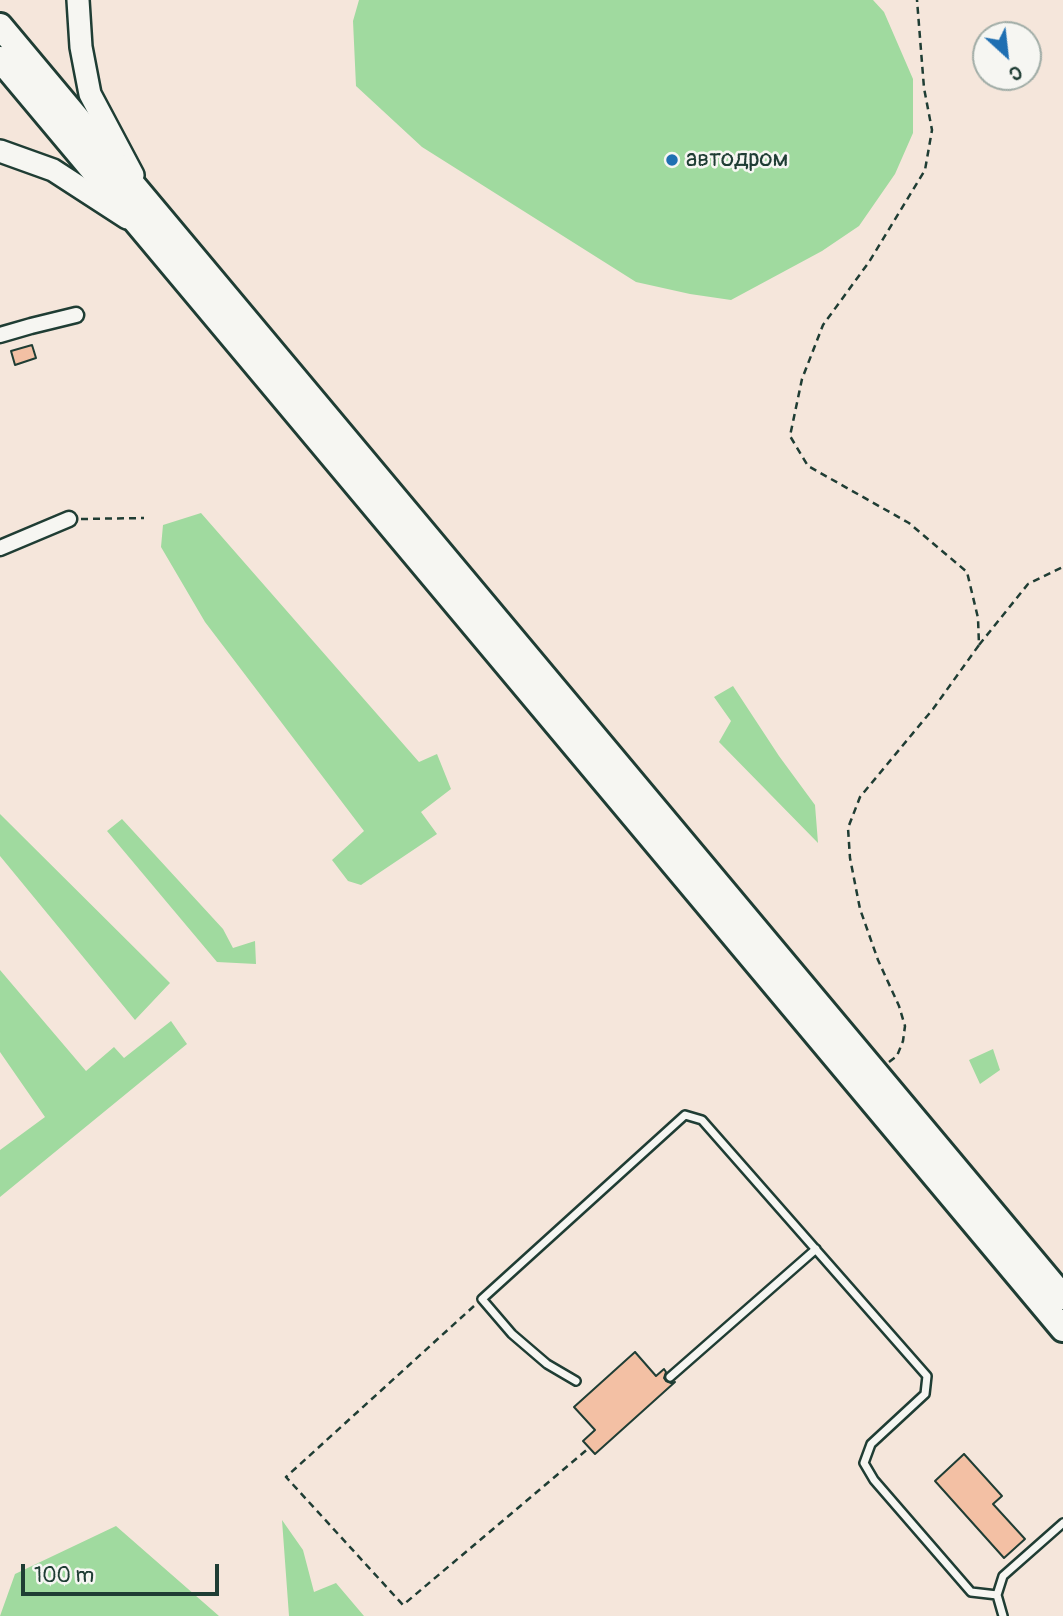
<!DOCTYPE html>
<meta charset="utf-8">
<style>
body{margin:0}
#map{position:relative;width:1063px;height:1616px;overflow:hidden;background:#f5e6db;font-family:Pangolin,sans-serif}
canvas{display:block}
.north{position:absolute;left:972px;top:21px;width:70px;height:70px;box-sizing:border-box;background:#f6f6f2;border:2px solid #a0aca6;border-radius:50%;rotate:153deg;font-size:19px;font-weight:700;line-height:28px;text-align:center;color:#1f3d34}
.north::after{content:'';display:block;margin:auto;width:24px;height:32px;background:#1f6fb2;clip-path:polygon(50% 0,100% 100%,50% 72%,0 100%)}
.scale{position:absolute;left:21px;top:1564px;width:198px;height:32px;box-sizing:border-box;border:4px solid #1f3d34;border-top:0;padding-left:9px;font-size:21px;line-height:24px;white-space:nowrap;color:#1f3d34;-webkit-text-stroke:5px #f6f6f2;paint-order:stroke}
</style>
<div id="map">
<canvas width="1063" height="1616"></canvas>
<div class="north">С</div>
<div class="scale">100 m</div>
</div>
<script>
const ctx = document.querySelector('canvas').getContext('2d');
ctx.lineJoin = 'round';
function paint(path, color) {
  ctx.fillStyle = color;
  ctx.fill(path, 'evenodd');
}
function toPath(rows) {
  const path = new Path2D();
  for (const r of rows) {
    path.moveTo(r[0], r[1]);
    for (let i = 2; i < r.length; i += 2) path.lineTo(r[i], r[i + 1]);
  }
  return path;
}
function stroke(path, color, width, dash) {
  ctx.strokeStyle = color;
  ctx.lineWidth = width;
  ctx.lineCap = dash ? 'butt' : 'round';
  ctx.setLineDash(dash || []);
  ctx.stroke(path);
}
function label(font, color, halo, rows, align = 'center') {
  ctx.font = font + ' Pangolin,sans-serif';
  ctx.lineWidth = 5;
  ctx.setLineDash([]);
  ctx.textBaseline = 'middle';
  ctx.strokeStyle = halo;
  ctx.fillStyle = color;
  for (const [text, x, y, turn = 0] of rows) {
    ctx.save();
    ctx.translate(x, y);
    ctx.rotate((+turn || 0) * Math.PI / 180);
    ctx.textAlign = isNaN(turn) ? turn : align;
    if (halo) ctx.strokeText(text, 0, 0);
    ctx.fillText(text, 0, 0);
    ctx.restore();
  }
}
paint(toPath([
 [359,0,873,0,884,12,913,79,913,133,895,174,859,226,822,251,731,300,690,294,636,282,422,147,356,86,353,21],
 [201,513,419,762,437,754,451,789,421,812,437,834,361,885,348,881,332,860,364,831,205,622,161,547,163,525],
 [733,686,779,756,815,805,818,843,719,742,731,721,714,697],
 [0,814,170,983,135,1020,0,856],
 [122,819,223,929,233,948,255,941,256,964,217,962,107,831],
 [0,970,86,1071,114,1047,124,1058,171,1021,187,1044,0,1197,0,1150,45,1117,0,1052],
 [993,1049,1000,1070,980,1084,969,1060],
 [282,1520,303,1550,314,1592,336,1583,364,1616,289,1616],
 [116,1526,219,1616,0,1616,15,1574]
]), '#a0da9f');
const building = toPath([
 [32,345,36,358,15,365,11,351,32,345],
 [635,1352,656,1376,664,1369,666,1372,664,1378,666,1381,671,1383,675,1382,595,1454,583,1441,595,1430,574,1407,635,1352],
 [964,1454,1002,1496,993,1504,1025,1539,1004,1558,935,1481,964,1454]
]);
paint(building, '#f3c0a4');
stroke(building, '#1f3d34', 2);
const service = toPath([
 [670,1377,816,1249],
 [576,1381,547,1364,512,1334,482,1299,685,1115,702,1120,927,1376,925,1394,871,1444,864,1463,874,1480,971,1592,997,1595],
 [1003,1616,997,1595,1003,1576,1063,1523]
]);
const minor = toPath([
 [0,335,31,326,76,315],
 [0,548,69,519]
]);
const secondary = toPath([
 [78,0,81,47,90,94,133,175],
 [0,151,53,170,127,218]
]);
const trunk = toPath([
 [0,26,1063,1297],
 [0,59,1063,1329]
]);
stroke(service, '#1f3d34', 12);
stroke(minor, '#1f3d34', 19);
stroke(secondary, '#1f3d34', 26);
stroke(trunk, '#1f3d34', 30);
stroke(toPath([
 [81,519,144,518],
 [979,645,1028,584,1063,567],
 [889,1062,897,1056,903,1041,905,1026,899,1006,878,960,860,909,850,858,848,828,860,797,933,709,979,645,978,618,967,572,909,523,808,466,790,436,802,379,823,325,869,262,925,170,932,130,924,88,917,0],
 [474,1306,286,1477,403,1605,589,1448]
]), '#1f3d34', 2.5, [7, 5]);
stroke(service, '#f6f6f2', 7);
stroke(minor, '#f6f6f2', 14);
stroke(secondary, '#f6f6f2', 21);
stroke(trunk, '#f6f6f2', 24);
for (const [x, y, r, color] of [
 [672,160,7,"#1f6fb2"]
]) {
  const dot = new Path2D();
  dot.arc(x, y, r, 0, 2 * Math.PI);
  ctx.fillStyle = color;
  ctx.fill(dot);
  stroke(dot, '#f6f6f2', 2.5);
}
label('24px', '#1f3d34', '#f6f6f2', [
 ["автодром",686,160]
], 'left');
</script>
